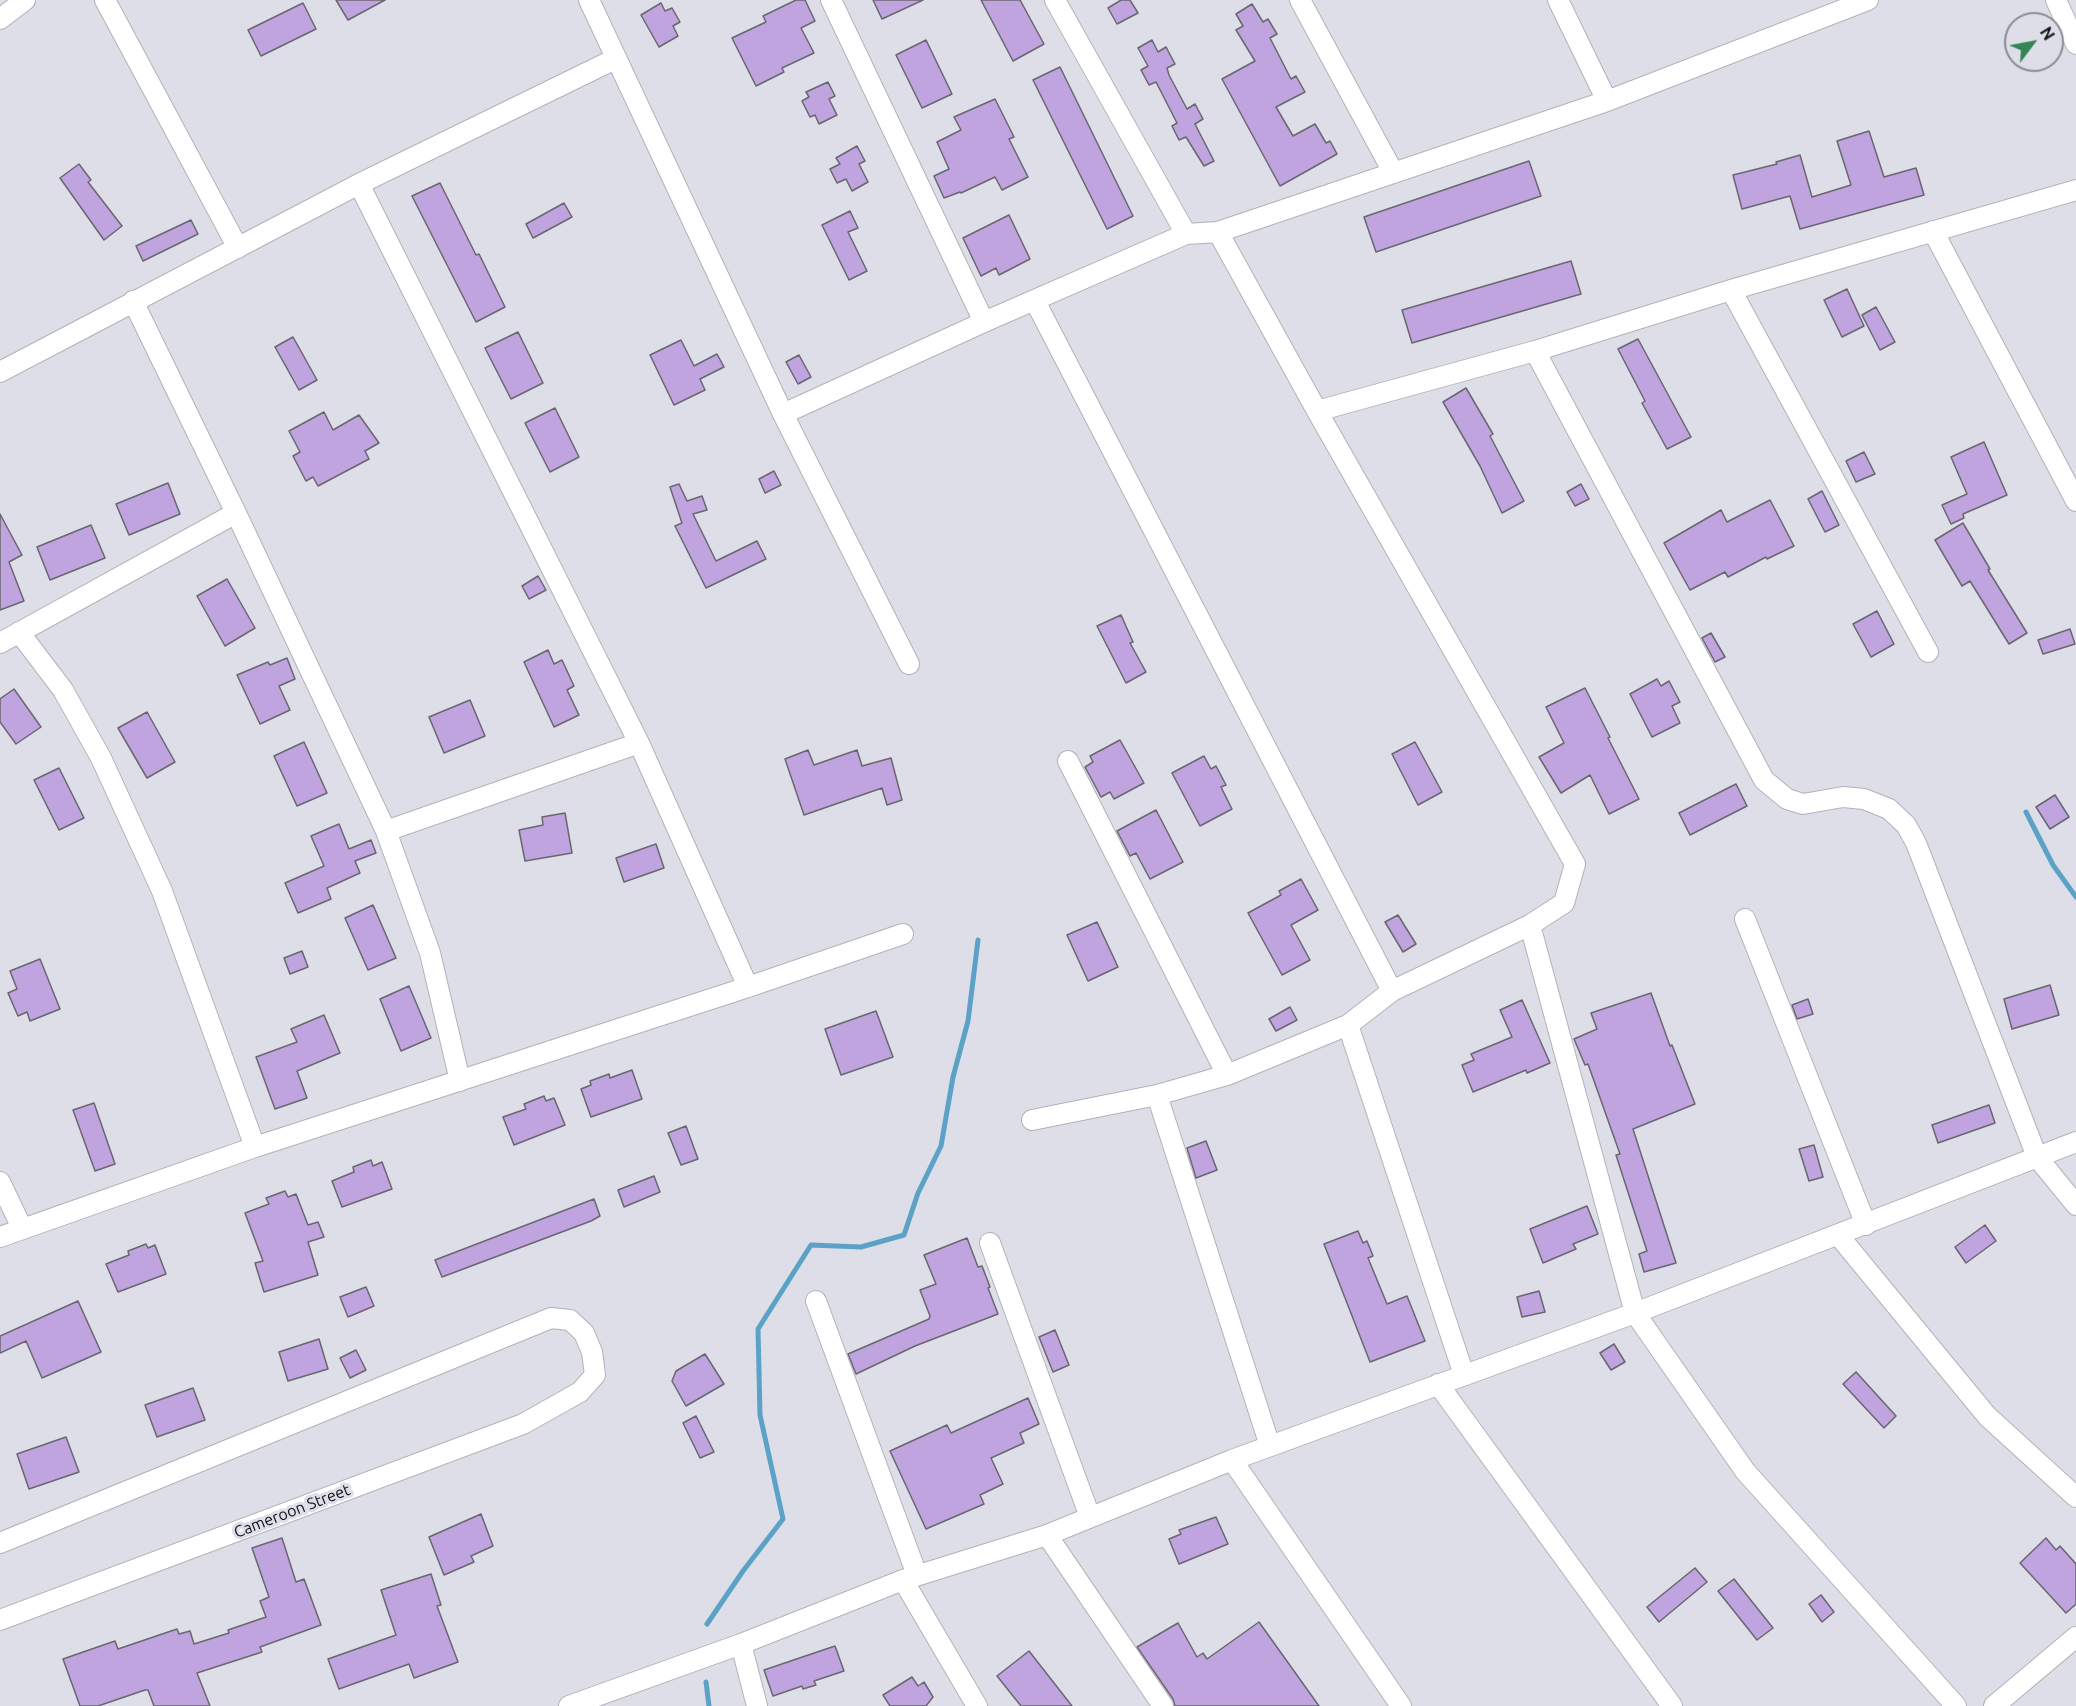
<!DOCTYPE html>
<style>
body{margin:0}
#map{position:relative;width:2076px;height:1706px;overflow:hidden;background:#dddee8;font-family:Ubuntu,sans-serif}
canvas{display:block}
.north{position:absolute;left:2004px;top:12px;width:60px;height:60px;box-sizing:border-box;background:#dddee8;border:2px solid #8b8c93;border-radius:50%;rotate:58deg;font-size:16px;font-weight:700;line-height:24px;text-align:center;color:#101014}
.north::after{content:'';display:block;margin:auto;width:21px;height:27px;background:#338556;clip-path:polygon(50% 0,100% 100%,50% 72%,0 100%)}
</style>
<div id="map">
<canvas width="2076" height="1706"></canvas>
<div class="north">N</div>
</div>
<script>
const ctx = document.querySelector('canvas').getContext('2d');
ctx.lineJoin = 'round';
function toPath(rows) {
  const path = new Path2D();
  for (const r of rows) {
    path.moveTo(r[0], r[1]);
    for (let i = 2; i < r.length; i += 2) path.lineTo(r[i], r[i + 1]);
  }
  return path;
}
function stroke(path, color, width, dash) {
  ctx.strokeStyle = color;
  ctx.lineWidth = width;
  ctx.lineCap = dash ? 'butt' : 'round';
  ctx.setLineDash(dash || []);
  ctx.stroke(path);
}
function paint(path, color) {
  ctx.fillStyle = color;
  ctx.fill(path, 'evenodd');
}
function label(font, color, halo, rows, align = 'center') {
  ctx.font = font + ' Ubuntu,sans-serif';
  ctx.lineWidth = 6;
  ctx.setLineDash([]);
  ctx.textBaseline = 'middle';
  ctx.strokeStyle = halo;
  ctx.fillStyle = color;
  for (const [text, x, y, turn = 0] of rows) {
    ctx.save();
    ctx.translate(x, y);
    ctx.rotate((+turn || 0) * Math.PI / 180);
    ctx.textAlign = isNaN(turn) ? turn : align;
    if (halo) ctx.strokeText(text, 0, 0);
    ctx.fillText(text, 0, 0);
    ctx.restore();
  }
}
stroke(toPath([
 [2026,812,2053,865,2076,897],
 [707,1624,743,1571,783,1519,760,1415,758,1329,811,1245,861,1247,904,1235,918,1193,941,1146,953,1077,968,1021,978,940],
 [706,1682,709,1706]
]), '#5ba2c6', 5);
const building = toPath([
 [336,0,385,0,348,20,336,0],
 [796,0,805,0,815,21,801,28,814,53,782,68,784,72,756,86,732,38,766,22,763,16,796,0],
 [873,0,923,0,882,19,873,0],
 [981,0,1020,0,1044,44,1013,61,981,0],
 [1121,0,1130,0,1138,13,1117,24,1108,8,1121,0],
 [303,3,316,29,261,56,248,30,303,3],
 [661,3,665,11,672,8,680,22,673,26,678,36,659,47,641,15,661,3],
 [1252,4,1263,22,1268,19,1277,34,1270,38,1291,79,1296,76,1305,92,1276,107,1293,136,1315,124,1326,143,1330,141,1337,154,1280,186,1222,79,1255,61,1236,30,1243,26,1236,14,1252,4],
 [926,40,952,94,922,108,896,55,926,40],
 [1152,40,1158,52,1166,47,1175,64,1167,68,1169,75,1187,109,1195,104,1203,119,1195,124,1214,161,1204,166,1186,137,1179,140,1172,126,1177,123,1156,82,1149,85,1141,70,1148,66,1138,48,1152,40],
 [1060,67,1133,216,1107,229,1033,80,1060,67],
 [828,82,835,96,829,99,837,115,819,124,815,115,810,117,802,101,809,97,806,92,828,82],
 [995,99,1014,137,1009,139,1028,177,1002,190,995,177,961,193,960,192,944,198,934,176,949,169,937,142,961,130,954,117,995,99],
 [1869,131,1884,177,1916,168,1924,195,1800,229,1790,196,1742,209,1733,175,1777,164,1776,162,1800,155,1812,197,1851,185,1837,141,1869,131],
 [857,146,865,161,859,164,868,182,852,191,846,179,837,183,830,169,840,164,836,158,857,146],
 [1529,161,1541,196,1376,252,1364,217,1529,161],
 [79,164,91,180,88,182,122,226,104,240,60,178,79,164],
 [440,183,476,255,479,254,505,307,476,322,412,196,440,183],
 [564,203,572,217,533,238,526,224,564,203],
 [850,211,858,228,848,232,867,271,849,280,822,225,850,211],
 [1009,215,1030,259,999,275,996,268,981,276,963,238,1009,215],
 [191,220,198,234,143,261,136,246,191,220],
 [1571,261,1581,294,1412,343,1402,310,1571,261],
 [1847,289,1864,326,1842,337,1824,300,1847,289],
 [1876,307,1895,342,1880,350,1862,315,1876,307],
 [518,332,543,383,511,399,485,348,518,332],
 [293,337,317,380,299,390,275,347,293,337],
 [1638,339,1691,437,1667,449,1642,403,1645,401,1618,349,1638,339],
 [681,340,694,366,717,354,724,367,700,379,705,390,674,405,650,355,681,340],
 [799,355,811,377,798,384,786,362,799,355],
 [1466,388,1493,434,1490,436,1524,501,1502,513,1480,466,1443,402,1466,388],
 [555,408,579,457,550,472,525,423,555,408],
 [324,412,333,430,359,415,379,443,365,451,369,459,318,486,313,477,306,481,293,456,300,452,289,431,324,412],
 [1984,442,2007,495,1963,514,1964,518,1951,524,1942,505,1967,494,1951,457,1984,442],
 [1864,452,1875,474,1856,482,1846,461,1864,452],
 [774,471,781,485,765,493,759,479,774,471],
 [168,483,180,514,129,535,116,504,168,483],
 [679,484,687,501,702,496,707,510,693,514,716,561,757,541,766,559,706,588,675,526,682,523,670,487,679,484],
 [1581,484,1589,499,1575,506,1567,492,1581,484],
 [1822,491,1839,525,1825,532,1808,499,1822,491],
 [1770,500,1794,546,1767,559,1766,557,1728,577,1725,572,1690,590,1664,543,1721,510,1727,522,1770,500],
 [0,514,22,555,9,562,24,601,0,610,0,514],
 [1963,523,1990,569,1988,570,2027,633,2009,644,1970,581,1962,586,1935,540,1963,523],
 [91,525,105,558,50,580,37,547,91,525],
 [538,576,546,590,529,599,522,586,538,576],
 [227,579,255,628,225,646,197,596,227,579],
 [1877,611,1894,644,1871,657,1853,624,1877,611],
 [1121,615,1133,642,1130,643,1146,672,1126,683,1097,626,1121,615],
 [2070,629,2075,644,2043,654,2038,640,2070,629],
 [1711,633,1725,657,1715,662,1702,638,1711,633],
 [548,650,554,664,562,660,574,686,567,690,579,715,554,727,524,662,548,650],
 [287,658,295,679,279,686,290,710,260,724,237,675,268,662,270,665,287,658],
 [1657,679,1661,686,1669,681,1680,702,1672,706,1680,723,1652,737,1630,694,1657,679],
 [1585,688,1610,737,1608,738,1639,799,1609,814,1590,775,1561,793,1539,757,1564,743,1546,707,1585,688],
 [14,689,41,727,16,744,0,722,0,699,14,689],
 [470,700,485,736,444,753,429,717,470,700],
 [147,712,175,762,147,778,118,728,147,712],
 [1120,740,1144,783,1114,799,1110,792,1101,797,1085,767,1093,762,1090,756,1120,740],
 [304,742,327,793,297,806,274,756,304,742],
 [1415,742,1442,792,1418,805,1392,754,1415,742],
 [808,750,814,765,857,750,862,766,891,758,902,800,887,805,882,788,804,815,785,759,808,750],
 [1204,756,1211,769,1216,766,1226,785,1221,787,1232,809,1200,826,1172,773,1204,756],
 [59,768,84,818,59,830,34,780,59,768],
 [1736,784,1747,806,1690,835,1679,813,1736,784],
 [2055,795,2069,817,2050,829,2036,807,2055,795],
 [1156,810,1183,862,1150,879,1136,853,1130,856,1117,831,1156,810],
 [565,813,572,853,525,861,519,830,543,825,542,817,565,813],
 [339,824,349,849,371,840,376,853,355,861,360,873,327,888,331,899,298,913,285,883,324,866,311,836,339,824],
 [656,844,664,868,624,882,616,858,656,844],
 [1301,879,1318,910,1291,925,1310,960,1282,975,1248,913,1281,895,1279,891,1301,879],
 [373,905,396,958,368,970,345,918,373,905],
 [1398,915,1416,944,1403,952,1385,922,1398,915],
 [1097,922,1118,967,1088,981,1067,935,1097,922],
 [302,951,308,967,290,974,284,958,302,951],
 [40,959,60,1009,30,1021,27,1012,18,1016,8,993,17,989,10,971,40,959],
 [2050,985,2059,1015,2012,1029,2004,999,2050,985],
 [409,986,431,1038,401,1051,380,999,409,986],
 [1651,993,1670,1046,1672,1045,1695,1104,1633,1129,1676,1263,1644,1272,1639,1254,1647,1251,1616,1155,1620,1154,1588,1064,1585,1065,1574,1039,1597,1029,1591,1013,1651,993],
 [1808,999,1813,1014,1797,1019,1792,1005,1808,999],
 [1522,1000,1550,1063,1527,1073,1526,1070,1473,1092,1462,1065,1474,1060,1471,1054,1512,1037,1500,1010,1522,1000],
 [1290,1007,1297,1020,1276,1031,1269,1019,1290,1007],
 [876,1011,893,1057,841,1075,825,1029,876,1011],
 [324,1015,340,1053,297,1071,307,1098,275,1109,256,1057,297,1042,291,1029,324,1015],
 [632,1070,642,1099,591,1117,581,1089,591,1085,590,1081,609,1074,610,1078,632,1070],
 [544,1096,546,1101,554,1098,565,1125,514,1145,503,1117,526,1109,524,1104,544,1096],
 [94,1103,115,1164,95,1171,73,1110,94,1103],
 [1989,1105,1995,1123,1938,1143,1932,1125,1989,1105],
 [686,1126,698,1159,681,1165,668,1133,686,1126],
 [1206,1141,1217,1170,1196,1178,1187,1148,1206,1141],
 [1814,1145,1823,1177,1809,1181,1799,1149,1814,1145],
 [371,1160,373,1166,382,1162,392,1189,342,1207,332,1181,354,1172,353,1167,371,1160],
 [654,1176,660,1192,624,1207,618,1190,654,1176],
 [285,1191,288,1197,296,1194,308,1225,318,1222,324,1237,308,1242,318,1275,264,1292,255,1263,263,1261,245,1213,269,1204,266,1198,285,1191],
 [594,1199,600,1216,591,1221,442,1277,435,1260,594,1199],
 [1587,1206,1598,1234,1573,1244,1576,1249,1543,1263,1530,1229,1587,1206],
 [1985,1225,1996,1241,1966,1263,1955,1247,1985,1225],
 [1358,1231,1363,1243,1367,1241,1373,1256,1368,1258,1387,1304,1407,1296,1425,1341,1370,1362,1324,1244,1358,1231],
 [967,1238,978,1267,982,1266,990,1287,988,1288,998,1314,915,1346,856,1374,848,1354,929,1319,930,1316,920,1290,936,1284,924,1255,967,1238],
 [146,1244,148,1248,155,1245,166,1274,118,1292,106,1264,129,1255,128,1251,146,1244],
 [366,1287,374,1306,348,1317,340,1297,366,1287],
 [1539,1291,1545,1312,1522,1317,1517,1297,1539,1291],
 [78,1301,101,1352,42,1378,26,1341,0,1353,0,1336,78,1301],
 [1055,1330,1069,1365,1053,1372,1039,1337,1055,1330],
 [319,1339,328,1369,288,1381,279,1352,319,1339],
 [1614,1344,1625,1362,1611,1370,1600,1353,1614,1344],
 [356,1350,366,1370,350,1378,340,1358,356,1350],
 [705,1354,724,1384,686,1406,672,1381,676,1371,705,1354],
 [1856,1372,1896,1416,1884,1428,1843,1384,1856,1372],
 [193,1388,205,1420,157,1437,145,1405,193,1388],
 [1028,1398,1039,1424,1020,1433,1024,1443,991,1458,1003,1484,980,1495,984,1504,926,1529,890,1451,947,1425,951,1433,1028,1398],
 [696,1416,714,1452,700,1458,683,1423,696,1416],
 [66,1437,79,1472,29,1489,17,1454,66,1437],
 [481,1514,493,1546,471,1556,474,1562,444,1575,429,1537,481,1514],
 [1216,1517,1228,1544,1179,1564,1169,1539,1181,1534,1179,1530,1216,1517],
 [282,1538,296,1582,304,1579,321,1625,260,1647,262,1652,197,1673,210,1706,154,1706,148,1690,145,1690,98,1706,80,1706,63,1659,115,1641,118,1649,177,1629,179,1634,190,1631,194,1644,229,1633,228,1630,266,1617,260,1601,269,1597,252,1548,282,1538],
 [2046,1538,2056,1550,2060,1546,2076,1564,2076,1604,2066,1613,2020,1563,2046,1538],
 [1695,1568,1707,1582,1659,1622,1647,1607,1695,1568],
 [431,1574,441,1605,437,1606,458,1662,414,1678,409,1664,339,1689,328,1659,396,1635,381,1590,431,1574],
 [1734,1579,1773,1628,1757,1640,1718,1591,1734,1579],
 [1821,1595,1834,1612,1822,1622,1809,1604,1821,1595],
 [1259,1622,1319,1706,1175,1706,1173,1699,1137,1647,1178,1623,1197,1657,1203,1653,1207,1659,1259,1622],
 [835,1646,844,1671,814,1681,816,1685,803,1689,802,1686,773,1696,764,1670,835,1646],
 [1029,1651,1072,1706,1021,1706,997,1676,1029,1651],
 [912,1677,918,1686,924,1682,933,1697,926,1706,890,1706,883,1695,912,1677]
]);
paint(building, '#bfa4e0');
stroke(building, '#6a666f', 1.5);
const street = toPath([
 [105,0,238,248],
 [589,0,783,414,909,664],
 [831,0,984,322],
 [1055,0,1186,234],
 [1300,0,1393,172],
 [1558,0,1607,101],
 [2056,0,2076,44],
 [0,19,25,0],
 [359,184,639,743,748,987],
 [1933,231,2076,501],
 [1731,290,1928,652],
 [133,301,236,513,386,831,430,953,460,1081],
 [1035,301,1392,991],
 [1535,351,1764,780,1787,799,1803,804,1843,797,1864,799,1889,809,1906,825,1916,843,2037,1157,2076,1205],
 [0,372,359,184,615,59],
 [1317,411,1535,351,1731,290,2076,190],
 [783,414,984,322,1186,234,1218,232,1607,101,1868,0],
 [19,632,63,690,101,758,162,891,255,1147],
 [0,643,236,513],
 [1068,761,1227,1075],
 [386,831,639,743],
 [1745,919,1866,1225],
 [1530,925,1635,1313,1745,1471,1956,1706],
 [1348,1025,1464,1375],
 [1157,1095,1270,1446],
 [1032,1120,1157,1095,1227,1075,1348,1025,1392,991,1530,925,1564,903,1575,864,1317,411,1218,232],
 [0,1182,22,1228],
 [1839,1236,1987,1416,2076,1497],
 [0,1237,255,1147,748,987,903,934],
 [990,1243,1090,1517],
 [816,1301,917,1575],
 [1438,1384,1672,1706],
 [1232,1460,1401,1706],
 [1047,1535,1163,1706],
 [0,1543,551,1318,570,1320,584,1333,592,1352,595,1375,580,1392,523,1424,0,1620],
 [903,1580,977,1706],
 [741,1644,757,1706],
 [569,1706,741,1644,903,1580,1047,1535,1232,1460,1635,1313,2076,1142],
 [1994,1706,2076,1637]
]);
stroke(street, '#b2b2bc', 22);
stroke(street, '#fff', 20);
label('16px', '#101014', '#dddee8', [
 ["Cameroon Street",292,1511,-21]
]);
</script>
